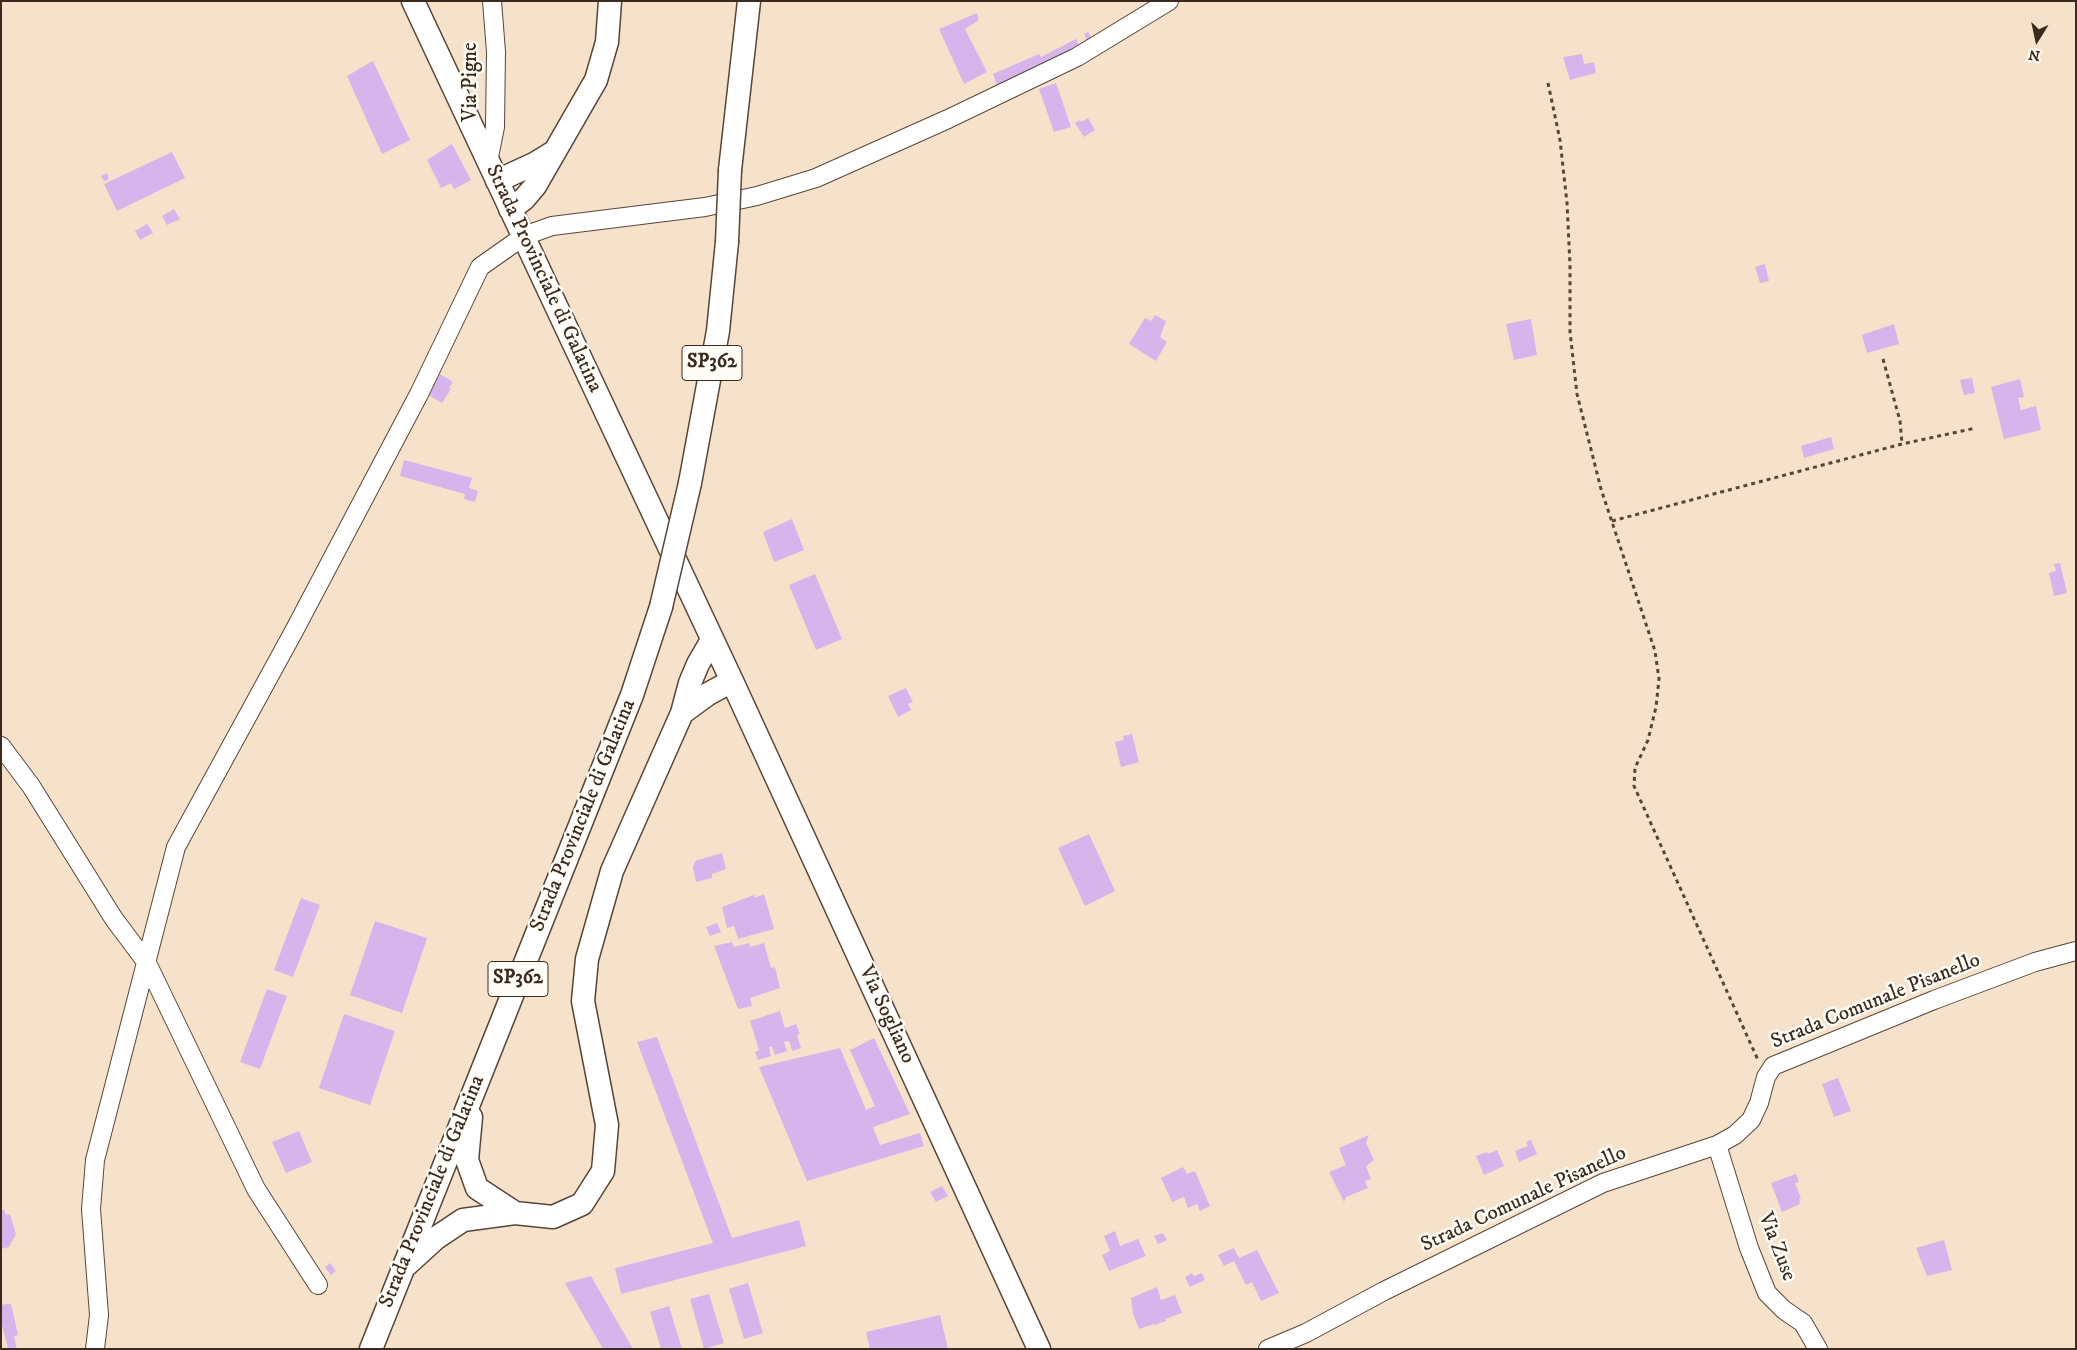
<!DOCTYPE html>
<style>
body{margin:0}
#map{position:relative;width:2077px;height:1350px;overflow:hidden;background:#f6e2ca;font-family:"IM FELL DW Pica",serif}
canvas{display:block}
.frame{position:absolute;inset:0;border:2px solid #3b2a1e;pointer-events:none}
.north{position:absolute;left:2012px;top:15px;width:50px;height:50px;-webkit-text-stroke:4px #fdfcf7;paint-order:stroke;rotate:190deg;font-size:14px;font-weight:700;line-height:20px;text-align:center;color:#3b2a1e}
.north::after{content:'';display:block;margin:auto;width:18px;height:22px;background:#3b2a1e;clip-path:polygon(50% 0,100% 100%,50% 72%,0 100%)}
</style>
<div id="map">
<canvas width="2077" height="1350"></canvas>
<div class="frame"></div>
<div class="north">N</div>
</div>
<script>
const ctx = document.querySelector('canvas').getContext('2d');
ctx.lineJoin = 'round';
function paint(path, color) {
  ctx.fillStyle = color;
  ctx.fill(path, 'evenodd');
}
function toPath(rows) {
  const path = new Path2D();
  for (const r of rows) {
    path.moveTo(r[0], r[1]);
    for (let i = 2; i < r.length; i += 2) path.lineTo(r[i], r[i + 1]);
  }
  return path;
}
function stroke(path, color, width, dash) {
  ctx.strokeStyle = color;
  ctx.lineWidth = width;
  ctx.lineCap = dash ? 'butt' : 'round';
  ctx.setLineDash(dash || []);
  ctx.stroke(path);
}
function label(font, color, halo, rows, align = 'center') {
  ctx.font = font + ' "IM FELL DW Pica",serif';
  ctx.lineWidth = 5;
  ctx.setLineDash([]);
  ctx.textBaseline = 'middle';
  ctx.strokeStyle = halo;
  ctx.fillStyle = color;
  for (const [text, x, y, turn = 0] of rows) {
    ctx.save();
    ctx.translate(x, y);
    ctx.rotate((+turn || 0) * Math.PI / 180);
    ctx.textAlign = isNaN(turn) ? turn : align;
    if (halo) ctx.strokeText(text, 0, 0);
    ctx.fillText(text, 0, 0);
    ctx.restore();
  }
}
paint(toPath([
 [977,13,979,20,965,29,987,72,964,84,939,29],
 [1088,32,1093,41,1088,44,1084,34],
 [1076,39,1081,48,999,90,993,74,1039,54,1041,57],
 [1582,54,1584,64,1594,62,1596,73,1570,80,1563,57],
 [373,61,410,140,382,154,347,76],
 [1056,83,1071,127,1054,132,1039,89],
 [1088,118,1095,130,1084,137,1075,123,1080,120,1081,122],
 [452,144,471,180,454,189,451,183,441,188,427,160],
 [172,152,185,178,117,211,104,184],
 [107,173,109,179,104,181,101,176],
 [174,209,180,219,167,225,162,216],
 [147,224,153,233,140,240,135,231],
 [1765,264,1769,281,1760,283,1755,267],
 [1155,315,1166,321,1160,337,1167,342,1156,361,1129,344,1145,318,1151,321],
 [1531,319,1537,355,1514,360,1506,324],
 [1894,324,1899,344,1867,353,1862,335],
 [440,374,453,382,449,388,451,389,442,403,427,394],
 [1972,378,1975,393,1964,395,1960,380],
 [2020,379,2024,397,2018,398,2021,410,2036,406,2041,430,2004,439,1991,387],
 [1831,437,1834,449,1804,458,1801,446],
 [404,460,472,478,469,488,478,491,475,502,464,499,465,494,400,476],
 [792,519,804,550,774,562,763,532],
 [2060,563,2067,593,2054,596,2049,573,2056,571,2054,564],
 [815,574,842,639,816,650,789,585],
 [906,688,913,702,908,704,911,710,898,717,888,696],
 [1132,734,1139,762,1121,767,1115,742,1124,740,1123,736],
 [1089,834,1115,891,1085,906,1058,848],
 [722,853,726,869,712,874,712,878,696,882,693,868,695,861],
 [764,894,774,929,738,939,734,926,727,928,722,907,754,895,755,898],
 [301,898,320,905,293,977,274,970],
 [375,921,427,938,402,1013,350,995],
 [717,923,721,932,710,936,706,927],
 [732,942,734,947,749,943,750,947,764,943,771,968,775,967,780,988,750,998,752,1006,738,1009,714,946],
 [267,989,287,996,260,1069,240,1062],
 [780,1011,785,1028,796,1024,800,1034,797,1035,801,1048,792,1051,789,1041,784,1042,787,1051,775,1055,772,1047,769,1047,771,1056,758,1060,755,1052,759,1050,750,1021],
 [344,1014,395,1031,370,1105,319,1088],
 [657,1037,732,1238,799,1220,806,1246,621,1294,615,1268,713,1243,637,1042],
 [874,1038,910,1114,873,1127,880,1145,920,1133,924,1146,807,1181,759,1067,840,1048,866,1110,875,1106,850,1050],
 [1838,1078,1851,1111,1834,1117,1822,1084],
 [299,1131,312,1162,286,1173,272,1142],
 [1369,1135,1366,1143,1374,1160,1366,1166,1371,1179,1365,1181,1368,1188,1346,1197,1344,1202,1329,1172,1346,1165,1339,1148],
 [1531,1140,1537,1154,1519,1162,1515,1151,1528,1146,1526,1142],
 [1497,1150,1504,1166,1484,1175,1476,1156,1487,1152,1488,1154],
 [1183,1167,1187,1174,1195,1171,1210,1206,1200,1211,1197,1204,1188,1208,1184,1197,1172,1202,1161,1178],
 [1796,1174,1799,1182,1795,1183,1801,1198,1799,1199,1800,1204,1782,1212,1771,1183],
 [942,1186,948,1196,936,1202,930,1192],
 [1,1210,4,1210,6,1215,10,1214,16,1234,9,1247,1,1249],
 [1115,1231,1120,1246,1138,1239,1146,1256,1109,1271,1102,1255,1110,1251,1104,1236],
 [1163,1233,1167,1240,1158,1244,1154,1236],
 [1944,1240,1952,1270,1927,1276,1916,1248],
 [1234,1248,1239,1258,1257,1250,1279,1293,1261,1301,1252,1282,1246,1285,1234,1261,1224,1266,1218,1255],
 [330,1263,336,1271,331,1275,325,1267],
 [1192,1273,1194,1276,1202,1273,1205,1280,1190,1287,1185,1277],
 [591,1276,633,1349,603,1349,565,1283],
 [748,1283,763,1333,744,1339,729,1289],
 [1157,1287,1161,1300,1175,1295,1182,1313,1165,1319,1166,1321,1155,1325,1154,1324,1139,1329,1133,1314,1131,1298],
 [709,1294,724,1343,704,1349,690,1299],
 [6,1304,11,1304,18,1335,14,1336,17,1349,8,1349,1,1321,1,1305],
 [669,1306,682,1349,661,1349,650,1312],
 [940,1315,948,1349,870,1349,866,1332]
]), '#d5b5ec');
const minor = toPath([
 [488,162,495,127,496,52,492,1],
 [1,746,31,786,114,919,147,963,256,1189,318,1285],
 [1717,1145,1749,1248,1767,1293,1784,1310,1803,1323,1818,1349],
 [95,1349,99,1315,91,1209,95,1160,176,847,294,631,419,394,480,267,524,236,552,226,705,207,757,196,816,178,948,119,1077,57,1169,1],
 [1268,1349,1306,1333,1384,1291,1603,1183,1717,1145,1735,1135,1751,1120,1759,1103,1766,1077,1773,1066,1934,1000,2035,962,2076,951]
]);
const major = toPath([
 [413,1,732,681,1039,1349],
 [730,170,749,1],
 [497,181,536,163,554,152],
 [510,209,524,199,535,186,596,80,607,42,610,1],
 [690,483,718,331,727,242],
 [682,713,708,694,732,681],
 [471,1117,467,1160,477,1188,515,1213],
 [402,1269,436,1238,463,1220,515,1213,553,1217,582,1204,603,1171,607,1125,583,1001,587,959,612,871,682,713,690,683,698,664,712,640],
 [371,1349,632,695,661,607]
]);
stroke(minor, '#574638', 20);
stroke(major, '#574638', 25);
stroke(toPath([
 [1548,83,1560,140,1567,203,1570,265,1570,332,1577,394,1601,489,1655,651,1659,679,1656,707,1648,740,1635,768,1634,786,1758,1060],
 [1883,359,1900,421,1902,444],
 [1612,521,1902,444,1976,428]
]), '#574638', 3, [4, 4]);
stroke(minor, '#fff', 18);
stroke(major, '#fff', 22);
const majorBridge = toPath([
 [727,242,730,170],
 [661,607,690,483]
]);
stroke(majorBridge, '#574638', 25, []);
stroke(majorBridge, '#fff', 22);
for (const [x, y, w] of [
 [712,363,60],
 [518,979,60]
]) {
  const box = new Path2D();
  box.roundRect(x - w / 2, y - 17.5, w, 35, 4);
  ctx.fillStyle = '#fdfcf7';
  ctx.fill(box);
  stroke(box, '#3b2a1e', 1);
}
label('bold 20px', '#3b2a1e', null, [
 ["SP362",712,363],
 ["SP362",518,979]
]);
label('21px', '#3b2a1e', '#fdfcf7', [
 ["Via Pigne",472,82,-90],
 ["Strada Provinciale di Galatina",543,279,65],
 ["Strada Provinciale di Galatina",584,816,-68],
 ["Strada Comunale Pisanello",1876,1002,-22],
 ["Via Sogliano",886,1015,65],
 ["Strada Provinciale di Galatina",433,1192,-68],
 ["Strada Comunale Pisanello",1524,1200,-25],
 ["Via Zuse",1776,1247,69]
]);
</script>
